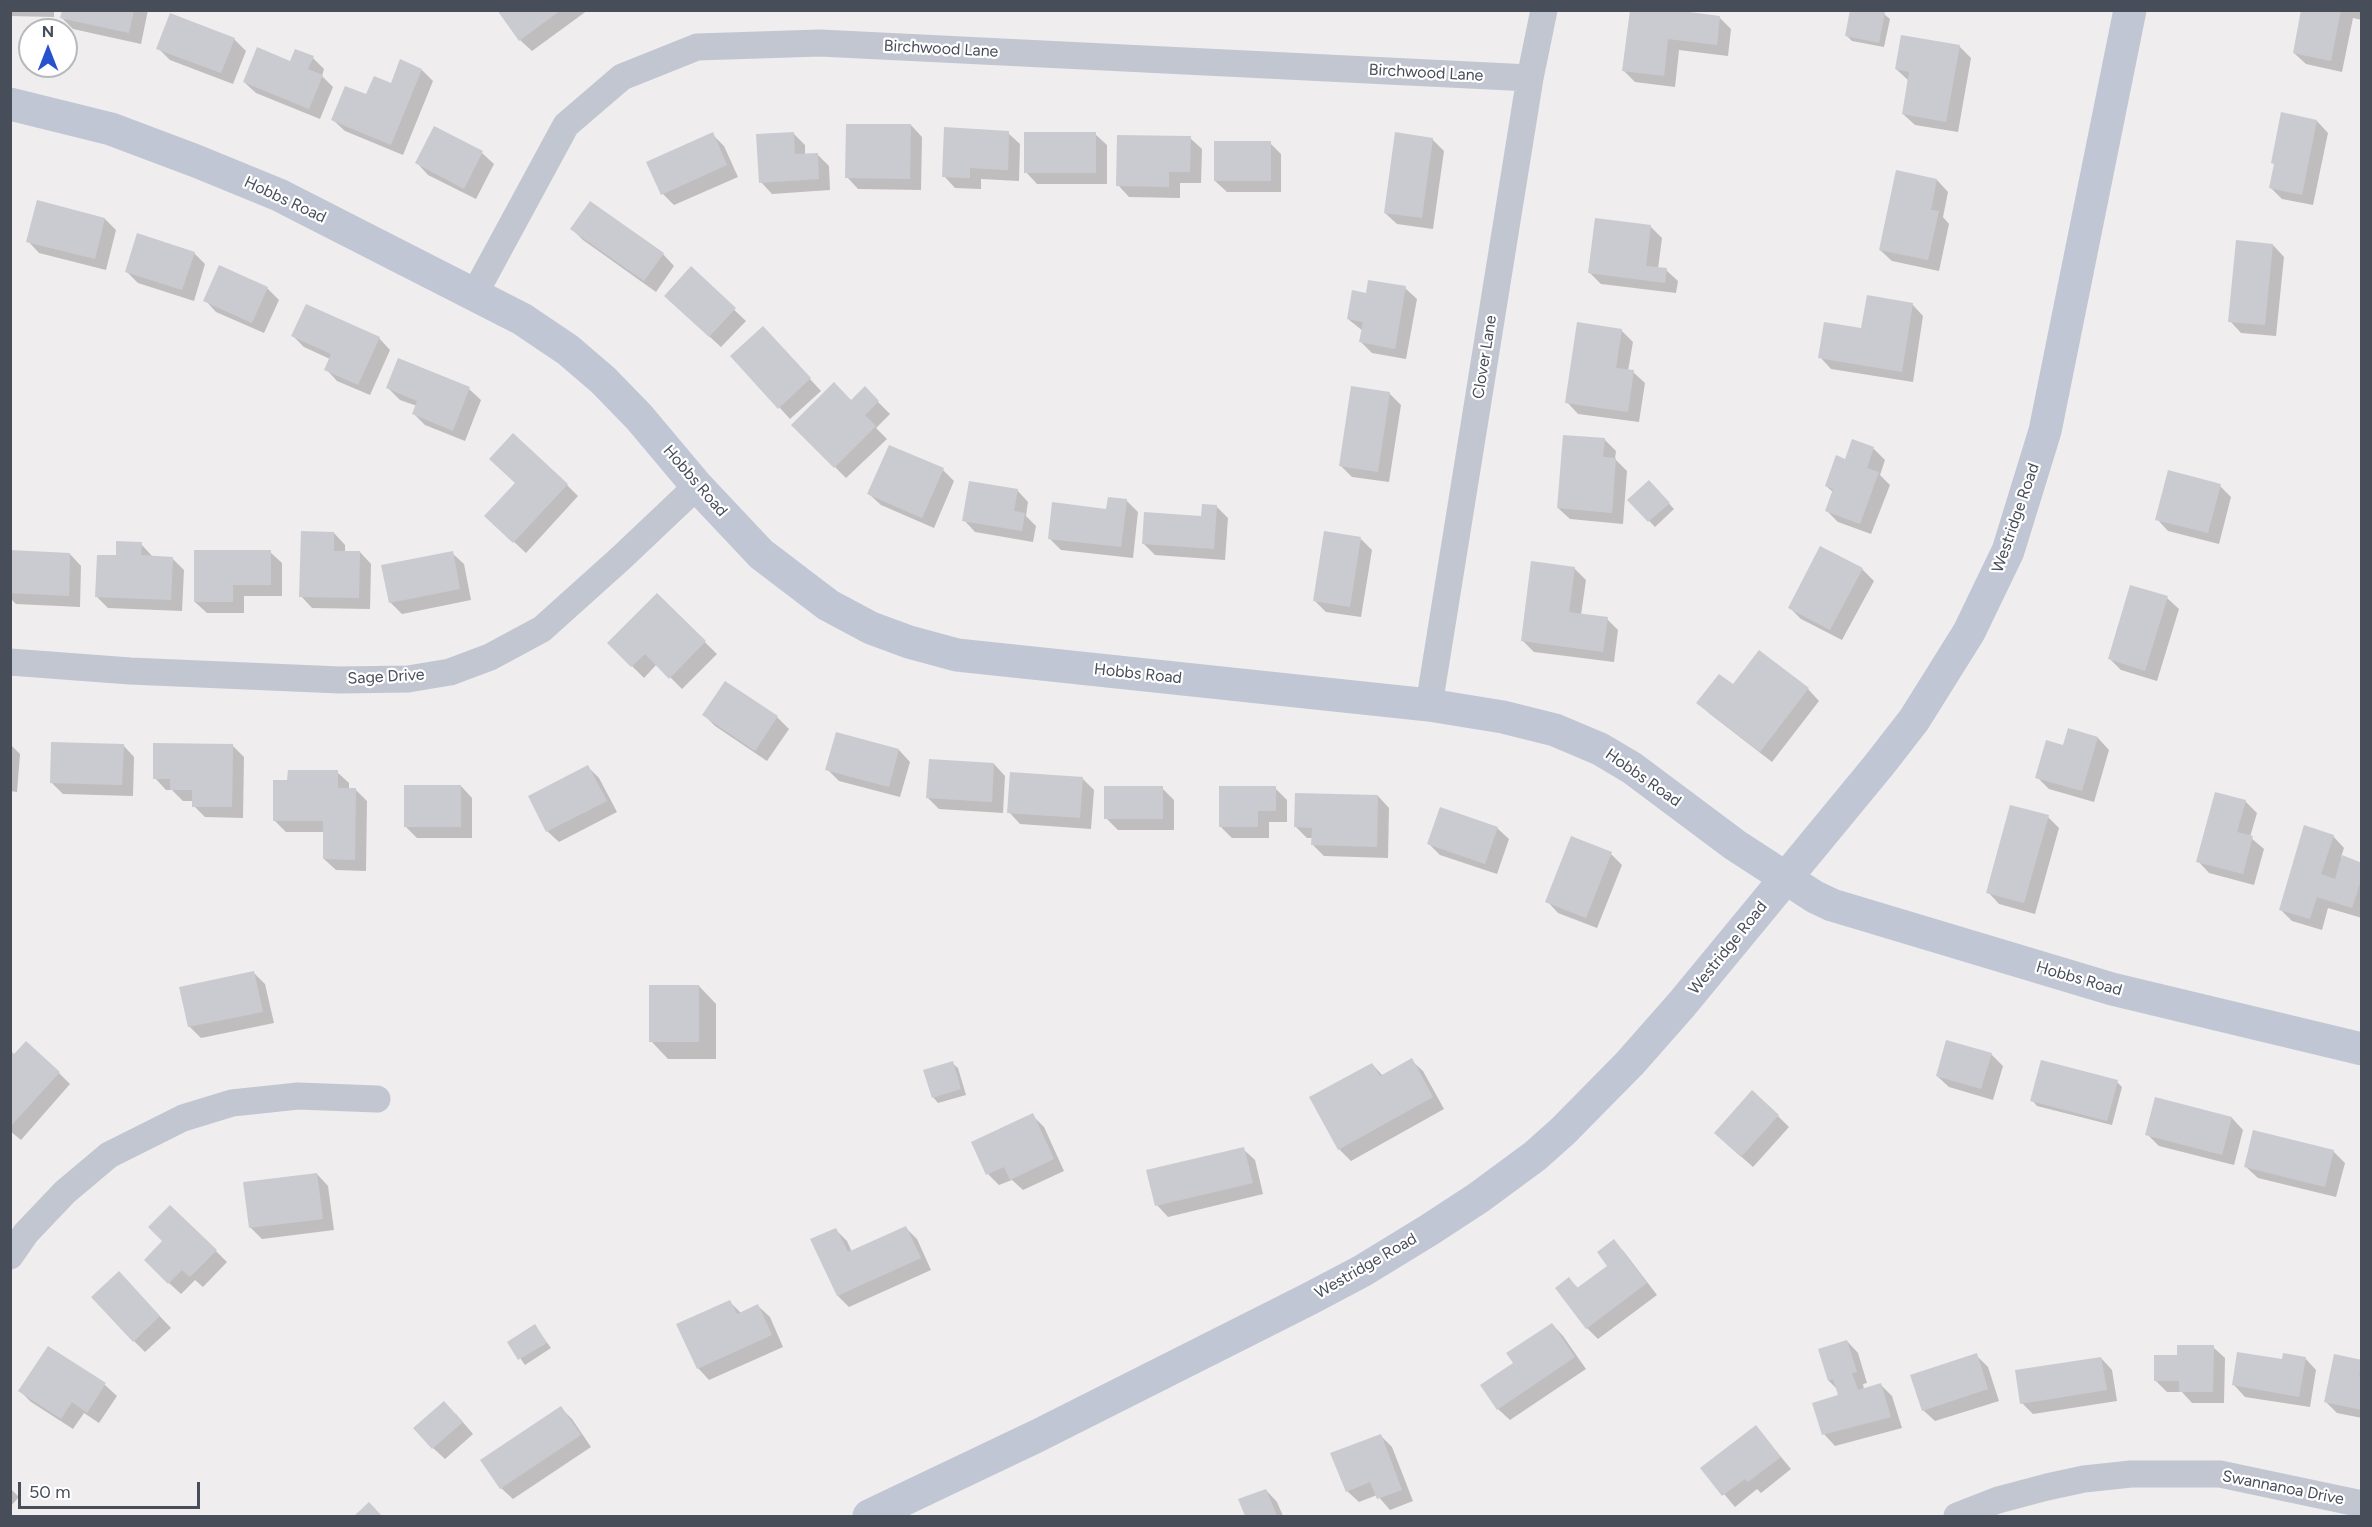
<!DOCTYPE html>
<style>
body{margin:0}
#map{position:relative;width:2372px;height:1527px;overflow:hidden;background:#efeded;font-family:Figtree,sans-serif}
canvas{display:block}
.frame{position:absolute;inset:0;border:12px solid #474d59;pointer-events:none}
.north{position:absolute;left:18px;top:18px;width:60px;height:60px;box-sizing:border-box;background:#fff;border:2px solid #b5b8bd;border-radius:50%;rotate:0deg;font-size:16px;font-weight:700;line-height:24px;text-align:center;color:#474d59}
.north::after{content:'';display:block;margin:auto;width:21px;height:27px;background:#2751cf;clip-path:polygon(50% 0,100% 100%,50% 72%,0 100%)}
.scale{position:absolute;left:18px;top:1482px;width:182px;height:27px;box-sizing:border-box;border:3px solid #474d59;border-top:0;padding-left:8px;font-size:18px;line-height:21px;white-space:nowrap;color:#474d59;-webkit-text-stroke:4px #fff;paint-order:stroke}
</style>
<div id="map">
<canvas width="2372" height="1527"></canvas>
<div class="frame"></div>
<div class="north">N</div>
<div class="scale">50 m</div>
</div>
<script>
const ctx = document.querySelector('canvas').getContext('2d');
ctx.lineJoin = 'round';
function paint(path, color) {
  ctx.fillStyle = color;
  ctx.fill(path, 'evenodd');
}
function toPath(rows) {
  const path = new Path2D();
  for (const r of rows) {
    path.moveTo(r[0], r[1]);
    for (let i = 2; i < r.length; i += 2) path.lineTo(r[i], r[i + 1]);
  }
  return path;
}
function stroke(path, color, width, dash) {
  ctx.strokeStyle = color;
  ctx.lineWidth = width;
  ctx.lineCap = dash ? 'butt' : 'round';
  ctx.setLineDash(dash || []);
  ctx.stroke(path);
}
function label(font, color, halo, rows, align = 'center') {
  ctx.font = font + ' Figtree,sans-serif';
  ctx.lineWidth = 4.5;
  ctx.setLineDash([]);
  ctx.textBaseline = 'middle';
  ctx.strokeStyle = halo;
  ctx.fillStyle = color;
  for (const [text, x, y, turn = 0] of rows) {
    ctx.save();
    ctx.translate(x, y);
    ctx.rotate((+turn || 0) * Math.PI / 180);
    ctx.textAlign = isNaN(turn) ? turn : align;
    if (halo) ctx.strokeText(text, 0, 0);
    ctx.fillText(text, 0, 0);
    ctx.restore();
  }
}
paint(toPath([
 [10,10,54,10,54,17,10,16],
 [63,10,148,10,141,44,73,29,62,18],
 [499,10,588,10,532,51,520,40],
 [1631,10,1720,18,1731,29,1728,56,1679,50,1675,87,1635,82,1624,71],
 [1852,10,1884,14,1890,19,1884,47,1852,41,1847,36],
 [2303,10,2362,10,2362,20,2353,18,2342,72,2306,64,2294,53],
 [234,39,246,51,233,84,170,60,158,48],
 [1959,46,1971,58,1958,132,1915,125,1903,114,1908,80,1896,69],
 [313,58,324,69,322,76,333,87,320,119,256,93,244,82,291,63],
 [422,70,433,81,403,155,345,131,333,120,367,96],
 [2317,121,2328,133,2313,205,2282,199,2270,187,2275,165,2273,163],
 [911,125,922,137,921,190,858,189,847,177],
 [435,128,482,153,494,164,476,199,428,175,417,163],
 [793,133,805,145,805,155,817,154,829,166,830,190,772,194,761,182],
 [1008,133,1020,144,1019,181,981,179,981,189,955,188,944,176],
 [712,134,724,146,738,177,674,205,663,194],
 [1095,134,1107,145,1107,184,1037,184,1026,172],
 [1190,138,1202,149,1201,183,1180,183,1180,198,1129,197,1118,185],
 [1432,139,1444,151,1433,229,1397,224,1385,213],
 [1270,143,1281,154,1281,192,1227,192,1215,181],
 [1937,180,1948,192,1943,217,1949,224,1939,271,1892,261,1880,250],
 [590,203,663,254,674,266,656,292,583,240,572,229],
 [105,219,116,230,106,270,39,253,28,241],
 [1650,226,1662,238,1658,269,1666,270,1678,281,1676,293,1601,284,1590,273],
 [2273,245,2284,257,2276,336,2241,333,2230,321],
 [194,253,205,264,194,301,138,283,127,272],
 [220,267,268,289,279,300,264,333,216,312,205,300],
 [691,269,746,321,721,347,677,307],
 [1405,288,1417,299,1406,359,1372,353,1361,342,1363,331,1348,319,1368,294],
 [1912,304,1923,316,1913,382,1831,369,1820,357,1863,330],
 [1621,330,1633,342,1628,371,1633,372,1645,383,1639,422,1578,414,1567,402],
 [293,336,379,338,390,350,370,395,337,381,326,369,330,359,304,347],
 [774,340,821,391,790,419,779,407],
 [399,360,469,389,481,400,465,441,425,425,414,414,417,406,400,400,388,388],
 [865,389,890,414,876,428,887,439,846,478,793,425,851,402],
 [1389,393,1401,405,1389,482,1352,477,1340,465],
 [1604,439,1616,451,1615,459,1627,471,1623,524,1570,519,1558,508],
 [1853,441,1874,449,1885,460,1880,475,1890,485,1871,534,1838,522,1826,510,1833,492,1826,486,1845,461],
 [943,470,954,481,934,528,881,505,869,494],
 [517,483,567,485,578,496,526,553,498,527],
 [2220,486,2231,497,2219,544,2168,531,2157,519],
 [1654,487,1674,509,1655,527,1629,500],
 [1017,490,1028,502,1026,516,1036,526,1033,542,975,532,964,520],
 [1126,500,1138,512,1133,558,1061,550,1049,538],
 [1216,506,1228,518,1225,560,1155,555,1143,543,1203,517],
 [334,533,345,545,345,552,360,552,371,564,370,609,312,608,301,596],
 [1361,539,1372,550,1361,617,1326,612,1314,600],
 [141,544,153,557,172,558,184,570,182,611,108,608,97,597,117,557],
 [10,552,70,554,81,566,80,607,16,604,10,598],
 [270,552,282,563,282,596,244,596,244,613,207,613,195,602],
 [452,553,464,564,471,600,402,614,390,602],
 [1574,568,1586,580,1581,615,1607,619,1618,630,1614,662,1534,652,1522,640],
 [1862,569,1874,581,1842,640,1801,619,1790,608],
 [657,595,717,654,682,689,657,664,644,678,609,643],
 [2167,598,2179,609,2157,681,2121,670,2110,659],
 [726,683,777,717,789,729,767,761,715,726,704,715],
 [1733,686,1808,689,1819,701,1772,762,1710,714,1698,703],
 [2069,730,2098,738,2109,750,2094,802,2049,789,2037,777,2064,747],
 [10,744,20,754,17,792,10,791],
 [123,745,134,757,133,796,63,794,51,782],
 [232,745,244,757,243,818,205,817,194,806,194,801,183,801,172,790,166,790,155,778],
 [899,750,910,762,900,797,839,781,827,769],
 [994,764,1005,776,1003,813,939,809,928,798],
 [588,767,599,778,617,812,559,842,547,831],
 [337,772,349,783,349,789,356,790,367,801,366,871,336,870,324,859,325,832,286,832,274,820,289,782],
 [1082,778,1094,790,1091,829,1020,824,1009,812],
 [461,786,472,798,472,838,417,838,405,826],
 [1162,788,1174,800,1174,830,1118,830,1106,818],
 [1275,788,1287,800,1287,822,1269,822,1269,838,1232,838,1221,827],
 [1378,796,1389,808,1388,858,1324,856,1313,845,1313,838,1307,838,1295,826],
 [2245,801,2257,813,2250,837,2264,849,2254,885,2209,873,2198,861],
 [2048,817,2059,828,2035,914,1999,904,1988,892],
 [1497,828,1509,839,1497,874,1440,855,1429,844],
 [2333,836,2344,848,2341,857,2362,864,2362,918,2328,908,2322,930,2292,921,2280,909],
 [1611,854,1622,865,1597,928,1558,913,1547,901],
 [254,973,265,984,274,1023,201,1038,189,1026],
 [699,986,716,1004,716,1059,668,1059,651,1041],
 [10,1052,15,1056,59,1073,70,1084,21,1140,10,1131],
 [1991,1054,2003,1066,1993,1100,1949,1087,1937,1076],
 [1411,1060,1423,1071,1444,1109,1351,1161,1339,1149,1372,1064,1383,1076],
 [952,1063,958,1068,966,1095,938,1103,933,1097],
 [2117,1082,2122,1087,2112,1125,2037,1106,2032,1100],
 [1032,1115,1044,1127,1064,1171,1023,1190,1012,1180,999,1185,988,1174],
 [1778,1116,1789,1127,1753,1167,1727,1144],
 [2232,1118,2243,1130,2234,1165,2159,1146,2147,1134],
 [1243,1149,1255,1160,1263,1194,1168,1217,1157,1205],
 [2333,1151,2345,1163,2336,1197,2258,1178,2246,1167],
 [317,1174,328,1186,334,1230,262,1239,250,1227],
 [906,1228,917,1239,931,1270,849,1307,838,1296,836,1230,847,1241,852,1252],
 [1614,1241,1625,1253,1657,1295,1598,1339,1587,1328,1569,1279,1579,1289,1609,1266],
 [216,1251,227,1262,203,1287,195,1280,181,1294,157,1272],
 [130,1285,171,1328,145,1352,134,1341],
 [730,1302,741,1313,758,1306,770,1317,783,1347,709,1380,698,1368],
 [1552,1324,1563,1336,1586,1369,1510,1420,1498,1409,1515,1363],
 [535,1326,551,1348,525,1365,509,1342],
 [1847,1341,1858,1353,1867,1383,1863,1384,1864,1389,1880,1384,1892,1396,1902,1428,1835,1446,1824,1434,1840,1396,1838,1390,1829,1381,1819,1350],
 [2213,1347,2225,1358,2224,1403,2192,1403,2182,1392,2167,1392,2155,1380,2178,1357],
 [48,1348,105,1385,117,1396,99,1423,84,1413,73,1429,31,1402,20,1391],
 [1976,1355,1988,1367,1999,1401,1935,1421,1923,1410],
 [2101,1358,2112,1370,2117,1401,2033,1414,2022,1403],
 [2305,1358,2316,1370,2310,1407,2245,1397,2234,1385,2283,1361],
 [2362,1361,2362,1418,2337,1413,2326,1402],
 [561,1408,572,1419,591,1447,513,1499,501,1488],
 [456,1414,473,1434,445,1459,433,1448],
 [1756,1427,1791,1469,1761,1493,1757,1489,1735,1507,1702,1468],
 [1380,1435,1392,1447,1413,1501,1390,1510,1377,1495,1359,1502,1347,1491],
 [10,1488,19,1497,10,1507],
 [1266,1490,1277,1502,1283,1516,1247,1516,1240,1500]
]), '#0003');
paint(toPath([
 [62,10,134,10,129,33,60,18],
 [497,10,561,10,519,41],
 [1630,10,1674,10,1720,16,1717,45,1668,39,1664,76,1622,71],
 [1850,10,1885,12,1879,43,1845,36],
 [2301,10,2341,10,2331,61,2293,53],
 [170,13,235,38,221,73,156,49],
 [1901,35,1960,45,1946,122,1902,114,1909,72,1895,69],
 [257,47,290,61,295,49,314,56,308,69,323,75,309,109,243,82],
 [400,59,422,69,391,145,331,120,345,86,366,94,374,76,391,83],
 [2281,112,2317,120,2302,195,2269,188,2274,164,2271,163],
 [846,124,911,124,910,179,845,178],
 [434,126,483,151,464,189,415,163],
 [944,127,1009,131,1008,170,970,168,970,178,942,177],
 [713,132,727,165,661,195,646,162],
 [794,132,795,154,818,153,819,179,759,183,756,134],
 [1024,132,1096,132,1096,173,1024,173],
 [1395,132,1433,138,1422,218,1384,213],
 [1117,135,1191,136,1190,172,1169,172,1169,187,1116,186],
 [1214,141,1271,141,1271,181,1214,181],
 [1896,170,1937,179,1931,210,1939,211,1928,260,1879,250],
 [37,200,105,218,95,259,26,242],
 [590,201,664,253,644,281,570,229],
 [1595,218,1651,225,1646,266,1667,268,1665,283,1588,273],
 [137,233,195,252,182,290,125,272],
 [2236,240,2273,244,2265,325,2228,322],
 [219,265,268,287,252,323,203,301],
 [691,266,736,308,709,337,664,296],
 [1368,280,1406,286,1395,349,1359,342,1363,322,1347,319,1352,290,1366,293],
 [1867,295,1913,303,1902,372,1818,358,1824,322,1861,328],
 [306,304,380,337,358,385,324,370,331,354,291,336],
 [1577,322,1622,329,1616,368,1634,370,1628,412,1565,403],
 [763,326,811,378,778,409,730,356],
 [398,358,470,387,453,431,412,414,417,401,386,388],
 [834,382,851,400,865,386,879,401,865,415,876,426,834,468,791,425],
 [1351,386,1390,392,1378,472,1339,466],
 [513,433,568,484,513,543,484,516,515,483,489,459],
 [1563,435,1605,438,1603,457,1616,458,1612,513,1557,508],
 [1852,439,1874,447,1867,468,1879,472,1860,524,1825,511,1833,489,1825,486,1836,455,1845,459],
 [889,445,944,468,922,518,867,494],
 [2168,470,2221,484,2208,533,2155,520],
 [1649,480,1670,503,1648,522,1627,500],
 [969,481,1018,489,1014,511,1025,513,1022,531,962,521],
 [1108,497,1127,499,1121,547,1048,539,1052,502,1106,509],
 [1202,504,1217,505,1214,549,1142,544,1144,512,1201,516],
 [301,531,334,532,334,551,360,551,359,598,299,597],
 [1324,531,1361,537,1350,607,1313,601],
 [116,541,142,542,141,555,173,557,171,600,95,597,97,555,116,555],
 [1820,546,1863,568,1830,630,1788,608],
 [10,550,70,553,69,596,10,593],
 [194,550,271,550,271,585,233,585,233,602,194,602],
 [453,551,460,589,389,603,381,565],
 [1531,561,1575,567,1569,612,1608,617,1603,652,1521,641],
 [2130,585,2168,596,2145,671,2108,659],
 [657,593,706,641,669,679,645,654,631,667,607,643],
 [1759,650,1809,688,1760,752,1696,703,1719,674,1733,684],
 [725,681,778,716,755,751,702,715],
 [2068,728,2098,737,2082,791,2035,778,2046,740,2063,745],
 [836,732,899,749,889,787,825,770],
 [51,742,124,744,122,785,50,783],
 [153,743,233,744,232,807,192,807,192,790,170,790,170,779,153,779],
 [929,759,994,763,992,802,926,798],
 [588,765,607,801,546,832,528,796],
 [288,770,338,770,338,788,356,788,355,860,323,859,323,821,273,821,273,780,287,780],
 [1010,772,1083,777,1080,818,1007,813],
 [404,785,461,785,461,827,404,827],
 [1104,786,1163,786,1163,819,1104,819],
 [1219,786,1276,786,1276,811,1258,811,1258,827,1219,827],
 [2215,792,2246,800,2237,832,2253,836,2243,874,2196,862],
 [1295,793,1378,795,1377,847,1311,845,1312,828,1294,827],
 [2010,805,2049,815,2024,903,1986,893],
 [1440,807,1498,827,1485,864,1427,844],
 [2304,825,2334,835,2321,874,2335,879,2342,855,2362,863,2362,877,2352,908,2317,897,2310,919,2279,910],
 [1571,836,1612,852,1586,918,1545,902],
 [254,971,263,1012,188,1027,179,987],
 [649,985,699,985,699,1042,649,1042],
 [1946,1040,1992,1053,1981,1089,1936,1076],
 [26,1041,60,1072,10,1127,10,1050,14,1054],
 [1412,1058,1433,1097,1338,1150,1309,1097,1372,1063,1380,1076],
 [2041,1060,2118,1080,2107,1121,2030,1101],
 [953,1061,961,1089,932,1098,923,1070],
 [1752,1090,1779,1115,1741,1157,1714,1133],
 [2155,1097,2232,1117,2222,1155,2145,1135],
 [1033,1113,1054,1159,1010,1180,1004,1167,986,1175,971,1142],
 [2253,1130,2334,1150,2325,1187,2244,1167],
 [1244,1147,1253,1183,1155,1206,1146,1170],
 [317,1173,323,1219,249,1228,243,1182],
 [170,1205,217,1250,190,1277,182,1270,168,1284,144,1260,162,1241,148,1227],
 [906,1226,921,1258,837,1296,810,1239,836,1228,848,1252],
 [1614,1239,1647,1283,1586,1329,1555,1288,1569,1277,1577,1288,1607,1266,1597,1252],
 [119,1271,160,1316,133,1342,91,1297],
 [730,1300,737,1314,758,1304,772,1335,697,1369,676,1324],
 [1552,1323,1575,1357,1497,1410,1480,1385,1513,1363,1506,1353],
 [535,1324,547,1343,518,1360,507,1342],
 [1847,1340,1857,1372,1852,1373,1858,1390,1881,1383,1891,1417,1822,1435,1812,1403,1838,1395,1833,1379,1828,1381,1818,1349],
 [2177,1345,2214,1345,2213,1392,2179,1392,2179,1381,2154,1381,2154,1355,2177,1355],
 [48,1346,106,1383,87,1413,72,1402,61,1419,18,1391],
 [2237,1352,2282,1359,2283,1353,2306,1357,2299,1397,2232,1385],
 [1977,1353,1988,1389,1922,1411,1910,1375],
 [2334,1354,2362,1360,2359,1375,2362,1376,2362,1410,2324,1402],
 [2101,1357,2107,1390,2020,1404,2015,1370],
 [444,1401,463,1422,432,1449,413,1428],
 [561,1406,581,1435,500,1489,480,1460],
 [1756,1425,1781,1457,1748,1482,1745,1479,1722,1496,1700,1468],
 [1381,1434,1402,1490,1377,1499,1370,1482,1346,1492,1330,1453],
 [1266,1489,1277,1516,1245,1516,1238,1499],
 [369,1502,382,1516,354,1516]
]), '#cacbd1');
stroke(toPath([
 [475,293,566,125,622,77,697,47,820,43,1530,78],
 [10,662,130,671,340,680,408,679,450,672,490,657,542,629,621,558,697,486],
 [1429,705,1530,78,1544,10],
 [10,1256,26,1233,65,1192,109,1155,183,1118,232,1103,298,1096,377,1099],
 [1957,1516,1998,1500,2047,1487,2084,1479,2131,1474,2220,1474,2362,1504]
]), '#c1c6d1', 27);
stroke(toPath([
 [10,104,111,129,196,161,279,195,522,319,568,350,603,380,639,417,697,486,761,554,828,605,871,628,909,642,957,655,1429,705,1503,717,1555,730,1600,749,1632,768,1735,845,1815,897,1832,905,2112,989,2362,1049],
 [869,1516,1037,1436,1309,1299,1362,1271,1429,1230,1478,1198,1535,1156,1563,1131,1630,1063,1682,1004,1879,765,1914,720,1969,632,2008,551,2045,431,2130,10]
]), '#c1c6d4', 33);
label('16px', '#474d59', '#fff', [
 ["Birchwood Lane",941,49,3],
 ["Birchwood Lane",1426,73,3],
 ["Hobbs Road",285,200,25],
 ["Clover Lane",1485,357,-81],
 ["Hobbs Road",695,481,49],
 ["Westridge Road",2016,518,-71],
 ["Hobbs Road",1138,674,6],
 ["Sage Drive",386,677,-3],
 ["Hobbs Road",1643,778,35],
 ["Westridge Road",1728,948,-51],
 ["Hobbs Road",2079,979,16],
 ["Westridge Road",1366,1266,-30],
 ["Swannanoa Drive",2283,1488,11]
]);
</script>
